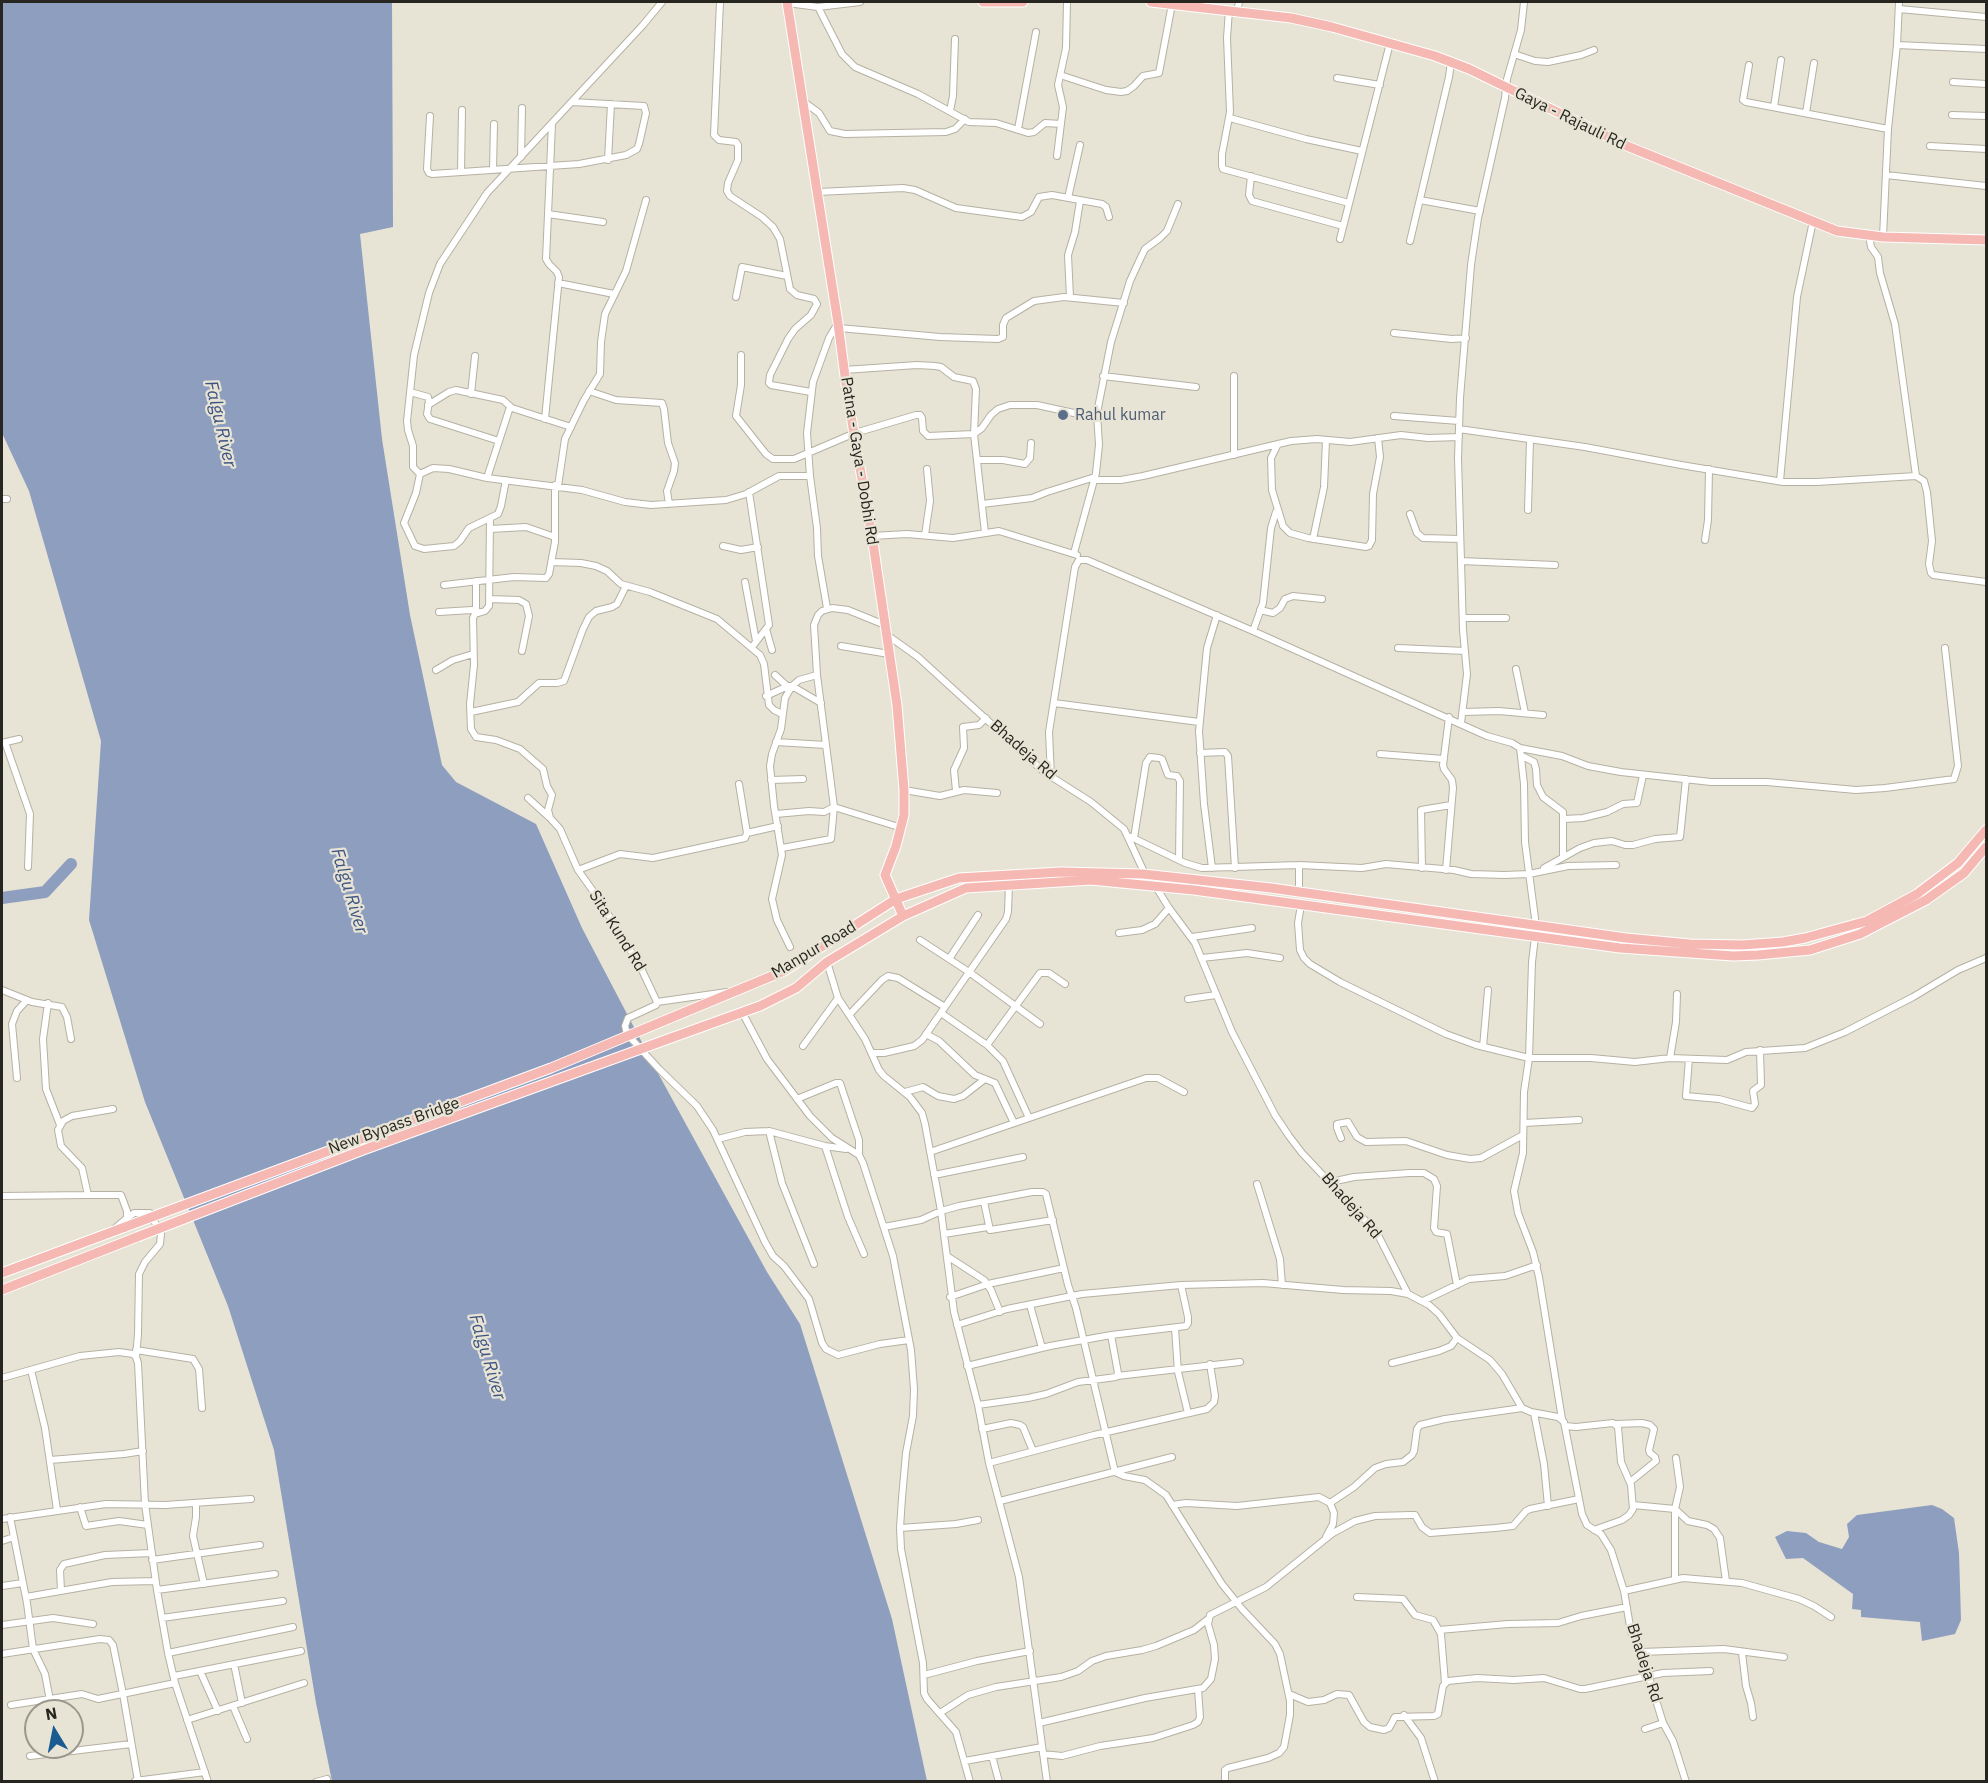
<!DOCTYPE html>
<style>
body{margin:0}
#map{position:relative;width:1988px;height:1783px;overflow:hidden;background:#e8e4d5;font-family:"IBM Plex Sans",sans-serif}
canvas{display:block}
.frame{position:absolute;inset:0;border:3px solid #26251f;pointer-events:none}
.north{position:absolute;left:24px;top:1699px;width:60px;height:60px;box-sizing:border-box;background:#e8e4d5;border:2px solid #9a988c;border-radius:50%;rotate:350deg;font-size:16px;font-weight:700;line-height:24px;text-align:center;color:#26251f}
.north::after{content:'';display:block;margin:auto;width:21px;height:27px;background:#1a5c91;clip-path:polygon(50% 0,100% 100%,50% 72%,0 100%)}
</style>
<div id="map">
<canvas width="1988" height="1783"></canvas>
<div class="frame"></div>
<div class="north">N</div>
</div>
<script>
const ctx = document.querySelector('canvas').getContext('2d');
ctx.lineJoin = 'round';
function paint(path, color) {
  ctx.fillStyle = color;
  ctx.fill(path, 'evenodd');
}
function toPath(rows) {
  const path = new Path2D();
  for (const r of rows) {
    path.moveTo(r[0], r[1]);
    for (let i = 2; i < r.length; i += 2) path.lineTo(r[i], r[i + 1]);
  }
  return path;
}
function stroke(path, color, width, dash) {
  ctx.strokeStyle = color;
  ctx.lineWidth = width;
  ctx.lineCap = dash ? 'butt' : 'round';
  ctx.setLineDash(dash || []);
  ctx.stroke(path);
}
function label(font, color, halo, rows, align = 'center') {
  ctx.font = font + ' "IBM Plex Sans",sans-serif';
  ctx.lineWidth = 4.5;
  ctx.setLineDash([]);
  ctx.textBaseline = 'middle';
  ctx.strokeStyle = halo;
  ctx.fillStyle = color;
  for (const [text, x, y, turn = 0] of rows) {
    ctx.save();
    ctx.translate(x, y);
    ctx.rotate((+turn || 0) * Math.PI / 180);
    ctx.textAlign = isNaN(turn) ? turn : align;
    if (halo) ctx.strokeText(text, 0, 0);
    ctx.fillText(text, 0, 0);
    ctx.restore();
  }
}
paint(toPath([
 [2,2,392,2,393,227,360,234,382,439,410,615,442,765,456,782,536,824,582,928,659,1075,767,1272,800,1324,892,1619,927,1781,332,1781,316,1703,274,1450,228,1306,145,1102,89,920,101,741,29,491,2,433],
 [1932,1505,1942,1509,1954,1518,1959,1553,1961,1620,1955,1634,1922,1641,1920,1622,1861,1617,1861,1610,1852,1609,1853,1594,1803,1558,1786,1559,1775,1537,1787,1531,1806,1533,1819,1542,1842,1549,1849,1537,1847,1524,1857,1515]
]), '#8e9ebf');
stroke(toPath([
 [2,898,45,892,71,864]
]), '#8e9ebf', 12);
const street = toPath([
 [662,2,643,25,487,193,440,264,429,293,414,355,407,421,408,430,413,446,413,467,420,474,433,468,449,469,487,478,582,490,625,502,651,505,726,500,746,494,779,476,810,476],
 [720,2,714,135,719,140,736,142,738,145,738,160,728,183,727,191,730,196,762,217,773,227,780,239,790,289,797,295,814,299,817,304,811,315,795,329,788,339,770,375,769,383,771,385,811,392],
 [787,3,818,7,842,54,855,67,918,94,969,122,996,123,1028,133,1034,132,1045,123,1061,124],
 [818,7,860,2],
 [1899,9,1986,17],
 [1229,10,1227,38,1230,112,1222,154,1222,166,1223,169,1349,203],
 [1237,11,1239,2],
 [1897,45,1986,49],
 [1514,54,1535,61,1548,62,1581,55,1594,50],
 [1749,65,1743,100,1746,102,1888,129],
 [1060,75,1106,90,1121,92,1127,91,1134,86,1143,76,1159,73,1172,4],
 [1337,78,1380,85],
 [1953,82,1986,84],
 [804,102,819,113,830,131,845,134,946,132,955,129,965,119],
 [1774,107,1781,60],
 [950,111,953,96,955,39],
 [1806,113,1814,63],
 [1952,115,1986,116],
 [430,116,427,169,429,173,432,174,579,164,626,155,637,149,639,144,646,113,644,106,572,102],
 [1230,118,1306,139,1362,151],
 [1018,129,1036,32],
 [1930,146,1986,149],
 [1057,156,1063,107,1058,85,1066,48,1067,2],
 [521,157,522,108],
 [608,160,611,104],
 [493,170,494,124],
 [461,172,462,110],
 [1886,175,1986,186],
 [1251,176,1249,195,1252,201,1343,226],
 [818,192,903,188,915,190,956,208,1022,217,1031,212,1039,197,1052,195,1102,204,1106,207,1109,217],
 [1068,198,1080,145],
 [1420,200,1480,211],
 [548,214,603,222],
 [1869,235,1871,247,1878,257,1880,273,1895,324,1916,476],
 [1883,237,1888,129,1897,45,1899,2],
 [1340,239,1390,43],
 [1410,241,1449,77,1451,62],
 [558,283,614,294],
 [736,297,742,267,787,276],
 [1070,297,1068,255,1075,232,1080,201],
 [839,328,940,337,998,339,1003,337,1003,325,1006,318,1034,301,1064,297,1124,303],
 [1394,333,1452,339,1466,338],
 [741,355,741,385,736,416,766,454,773,459,794,459,855,433,916,415,920,415,922,418,923,431,928,436,974,434,982,428,991,415,998,409,1010,405,1037,405,1097,418],
 [844,370,917,365,935,366,941,367,954,377,973,381,976,389,974,434,985,533],
 [1103,376,1196,387],
 [589,391,616,400,662,403,664,409,668,443,675,463,674,471,667,491,669,504],
 [410,392,428,397,429,402,427,414,430,419,499,441],
 [471,394,475,356],
 [428,405,449,392,456,390,503,400,512,408,571,427],
 [1394,416,1459,421],
 [545,419,559,277,557,272,549,264,546,259,552,124],
 [1459,429,1585,447,1681,465,1783,482,1817,482,1916,476,1924,481,1927,492,1932,541,1929,564,1931,573,1933,575,1986,582],
 [1278,444,1271,458,1272,490,1283,526,1290,533,1308,538,1366,547,1369,546,1372,540,1373,494,1380,457,1378,438],
 [1234,455,1234,376],
 [977,460,1003,460,1025,464,1030,458,1031,443],
 [420,474,416,493,404,523,415,546,424,549,454,546,460,541,469,528,498,514,501,506,506,480],
 [487,478,510,407],
 [1094,480,1121,480,1143,476,1291,441,1317,439,1350,442,1401,435,1428,438,1459,437],
 [1780,481,1797,297,1813,221],
 [558,486,565,439,584,400,600,374,601,342,605,314,626,271,646,200],
 [749,492,769,625,752,647],
 [2,499,7,499],
 [982,504,1032,498,1047,492,1095,477],
 [1528,510,1530,439],
 [1410,514,1417,533,1423,538,1460,539],
 [490,519,489,606,485,611,475,614,473,618,474,665,470,704,471,729,476,737,496,740,520,749,543,769,547,786,552,795,548,810,550,818],
 [490,529,526,527,555,537],
 [925,535,930,501,927,469],
 [872,536,907,534,953,538,999,531,1077,555],
 [1313,539,1324,487,1326,440],
 [1705,540,1708,520,1709,469],
 [723,546,741,550,758,547],
 [1074,553,1096,473,1099,445,1097,413,1111,342,1130,281,1142,255,1145,249,1160,238,1167,231,1178,204],
 [1461,561,1555,565],
 [552,562,581,563,596,566,607,571,621,584,650,592,717,619,760,655,764,664,769,705,774,710,782,714],
 [476,581,476,610],
 [745,582,756,641],
 [444,585,514,577,546,578,549,574,555,542,555,485],
 [489,599,519,600,526,604,529,616,522,651],
 [827,608,818,556,817,528,810,476,807,433,813,382,829,338,838,323],
 [1260,610,1273,613,1280,608,1285,599,1293,596,1322,599],
 [439,612,472,610,479,612],
 [1463,618,1506,618],
 [885,625,848,610,832,608,822,611,818,615,814,625,817,675,834,807,902,828],
 [766,629,772,650],
 [1253,631,1263,603,1271,528,1276,512],
 [887,635,918,657,1044,772,1091,802,1124,829,1145,874],
 [841,646,889,654],
 [1398,648,1465,651],
 [1516,669,1525,713],
 [436,670,453,660,473,654],
 [775,675,787,686,792,686,821,703],
 [766,696,788,686],
 [1054,703,1199,722],
 [471,712,518,702,539,683,557,683,564,681,583,629,589,617,596,611,612,607,617,604,626,586],
 [1463,712,1499,711,1543,715],
 [1461,723,1467,674,1463,630,1458,458,1460,398,1471,265,1478,218,1505,98,1507,79,1521,30,1524,2],
 [5,742,30,814,28,867],
 [776,742,826,745],
 [2,743,19,739],
 [1520,748,1562,756,1588,766,1621,772,1711,782,1767,782,1856,790,1885,788,1954,779,1958,766,1945,648],
 [1200,753,1225,752,1228,756,1235,868],
 [1380,754,1444,759],
 [1522,756,1534,762,1536,769,1537,785,1543,797,1563,812,1563,857],
 [1051,777,1049,732,1075,567,1079,560,1087,560,1253,631,1487,736,1512,743,1520,748,1524,784,1525,842,1536,926],
 [771,780,803,779],
 [904,790,940,796,964,790,997,793],
 [956,791,954,770,964,748,963,727,979,725,986,718],
 [528,798,550,818,560,829,578,870,598,898,640,966,657,1002],
 [776,814,809,811,824,812,834,807],
 [1564,819,1583,818,1607,812,1623,804,1637,803,1643,775],
 [747,833,778,826],
 [1131,837,1185,863,1202,868,1299,865,1299,892],
 [1134,838,1146,763,1150,757,1159,758,1162,759,1168,775,1177,776,1180,781,1179,860],
 [782,848,831,839,834,807],
 [1299,865,1362,868,1386,864,1454,870,1471,874,1504,875,1529,874,1568,866,1616,865],
 [1212,868,1204,804,1199,731,1207,648,1217,615],
 [1422,868,1421,810,1451,805],
 [1544,868,1580,848,1594,843,1612,841,1625,845,1633,845,1655,839,1680,837,1686,779],
 [578,870,620,854,653,858,745,838,747,833,739,784],
 [1446,870,1453,788,1452,780,1444,769,1443,765,1449,717],
 [1156,887,1169,908,1195,943,1232,1032,1275,1115,1289,1136,1302,1153,1377,1233,1408,1294,1429,1305,1439,1314,1457,1338,1490,1360,1502,1374,1522,1408,1531,1412,1558,1417,1564,1422,1582,1514,1587,1525,1601,1534,1611,1550,1624,1591,1631,1632,1641,1652,1663,1723,1673,1741,1686,1782],
 [1301,905,1298,923,1300,950,1304,958,1310,964,1340,982,1446,1034,1476,1045,1529,1058,1591,1058,1635,1062,1670,1058,1727,1060,1746,1052,1805,1048,1845,1032,1913,997,1958,970,1986,958],
 [1119,933,1142,930,1155,924,1169,908],
 [1192,937,1252,928],
 [1535,937,1532,962,1529,1058,1524,1092,1523,1153,1514,1191,1518,1213,1533,1252,1539,1277,1562,1419],
 [920,940,969,972,1040,1024],
 [790,947,777,920,772,899,782,855,774,806,770,766,772,754,781,729,785,698,792,686,799,680,817,675],
 [1202,958,1247,953,1280,958],
 [949,959,978,915],
 [827,962,838,998,865,1039,879,1070,884,1076,910,1097,922,1113,925,1124,941,1211,954,1312,978,1405,989,1463,1019,1577,1047,1782],
 [2,990,32,1002,62,1007,67,1017,71,1039],
 [1188,999,1216,995],
 [657,1002,656,1005,628,1018,625,1026,627,1034,659,1069,697,1106,713,1130,765,1242,773,1256,784,1266,809,1299,822,1343,826,1349,838,1355,880,1344,909,1340],
 [657,1002,727,992],
 [48,1003,43,1039,46,1089,60,1125],
 [742,1012,767,1059,810,1116,832,1138,859,1155,863,1163,893,1256,911,1350,914,1389,913,1416,906,1453,902,1498,900,1528,901,1549,923,1663,924,1693,927,1699,956,1732,970,1782],
 [941,1013,987,1045,1003,1061,1029,1118],
 [849,1015,882,980,888,976,898,978,945,1007],
 [926,1034,939,1041,975,1075,995,1083,1014,1123],
 [987,1045,1040,973,1049,973,1065,984],
 [803,1046,838,998],
 [1483,1047,1488,990],
 [872,1053,884,1053,914,1046,922,1040,1006,919,1008,912,1009,884],
 [1670,1058,1676,1022,1677,994],
 [1689,1059,1686,1096,1719,1099,1752,1108,1755,1104,1753,1091,1761,1085,1760,1050],
 [17,1078,12,1024,17,1011,27,1000],
 [905,1092,923,1087,938,1096,954,1099,963,1096,985,1079],
 [797,1099,836,1083,840,1083,859,1140,859,1155],
 [113,1109,72,1116,63,1121,58,1130,61,1146,82,1168,88,1195,121,1195,127,1211,127,1218,114,1229],
 [1524,1123,1579,1120],
 [769,1131,782,1183,814,1264],
 [1341,1138,1337,1128,1337,1124,1348,1122,1357,1137,1366,1142,1406,1141,1447,1155,1470,1159,1481,1158,1523,1135],
 [718,1139,745,1132,769,1131,825,1146,846,1149],
 [825,1146,848,1217,864,1254],
 [930,1152,1146,1078,1158,1078,1184,1092],
 [934,1175,1023,1157],
 [1331,1182,1354,1177,1409,1173,1424,1173,1434,1179,1437,1186,1434,1228,1436,1232,1447,1234,1457,1285],
 [1257,1184,1280,1259,1282,1285],
 [2,1196,88,1195],
 [984,1202,990,1230,1053,1220],
 [127,1218,134,1213,150,1213,161,1234,160,1244,145,1262,139,1274,138,1334,136,1357],
 [884,1227,921,1220,941,1211,959,1206,1032,1192,1043,1192,1046,1194,1068,1285,1076,1308,1115,1472,1124,1476,1145,1480,1166,1495,1222,1584,1242,1609,1275,1644,1280,1654,1290,1701,1290,1715,1284,1747,1279,1753,1268,1758,1228,1768,1225,1770,1225,1782],
 [944,1234,988,1227],
 [947,1256,984,1280,991,1290,1000,1312],
 [950,1297,988,1284,1064,1268],
 [1423,1301,1469,1279,1505,1276,1537,1265],
 [1030,1305,1042,1348],
 [957,1325,1007,1309,1082,1294,1181,1285,1263,1283,1343,1290,1391,1291,1408,1294],
 [1175,1328,1178,1372,1188,1413],
 [136,1350,193,1359,199,1369,202,1408],
 [1392,1363,1439,1351,1451,1346,1457,1338],
 [967,1366,1050,1346,1111,1335,1186,1326,1188,1323,1188,1317,1181,1285],
 [31,1370,45,1428,57,1510],
 [1117,1376,1240,1362],
 [2,1378,80,1356,119,1352,133,1354,136,1357,138,1363,145,1504,157,1590,168,1653,175,1683,208,1782],
 [978,1405,1028,1398,1046,1394,1078,1382,1116,1377,1118,1373,1111,1335],
 [1534,1413,1544,1464,1548,1506],
 [1616,1424,1642,1423,1650,1425,1654,1429,1649,1450,1650,1453,1655,1457,1656,1461,1630,1482],
 [1565,1426,1576,1427,1613,1423,1618,1427,1621,1462,1631,1485,1633,1509,1629,1515,1622,1520,1594,1530],
 [982,1429,1011,1423,1020,1425,1023,1427,1033,1451],
 [50,1460,124,1454,143,1451],
 [989,1463,1094,1435,1207,1409,1214,1402,1215,1396,1210,1364],
 [1000,1501,1172,1457],
 [196,1503,196,1517,193,1536,204,1584],
 [1330,1503,1354,1487,1375,1468,1386,1464,1403,1462,1412,1455,1414,1451,1417,1429,1420,1425,1445,1419,1522,1408],
 [1172,1505,1186,1503,1237,1506,1319,1497,1330,1503,1334,1513,1333,1524,1326,1537],
 [1633,1505,1675,1509,1688,1521,1707,1525,1714,1529,1720,1538,1726,1581],
 [80,1507,86,1526,119,1521,148,1525],
 [10,1517,27,1603,33,1649,45,1674,52,1711],
 [2,1519,106,1504,165,1505,251,1499],
 [900,1528,956,1524,978,1520],
 [2,1541,14,1537],
 [152,1560,260,1545],
 [1675,1579,1675,1509,1680,1487,1676,1458],
 [2,1586,23,1583],
 [157,1590,275,1574],
 [61,1591,60,1570,64,1564,105,1555,151,1553],
 [1624,1591,1683,1578,1742,1583,1799,1599,1814,1606,1831,1617],
 [26,1597,112,1582,155,1581],
 [1357,1597,1403,1599,1415,1615,1433,1620,1441,1634,1445,1683],
 [162,1618,283,1601],
 [2,1625,53,1618,93,1624],
 [1439,1630,1508,1624,1558,1623,1581,1616,1627,1607],
 [1641,1652,1724,1649,1784,1657],
 [168,1653,293,1627],
 [1742,1653,1746,1686,1751,1703,1753,1717],
 [2,1654,100,1639,109,1640,113,1645,123,1694,138,1781],
 [234,1664,242,1703],
 [200,1671,218,1711],
 [924,1675,977,1661,1030,1651],
 [174,1676,301,1651],
 [1289,1694,1308,1702,1324,1700,1337,1694,1349,1695,1364,1722,1370,1727,1384,1730,1389,1728,1395,1717,1434,1716,1438,1714,1443,1686,1448,1681,1477,1678,1514,1680,1544,1678,1580,1689,1585,1689,1663,1673,1710,1671],
 [11,1705,82,1694,98,1699,175,1683],
 [233,1706,247,1739],
 [940,1713,968,1695,996,1687,1061,1677,1078,1671,1092,1661,1106,1656,1142,1650,1156,1646,1194,1630,1208,1619],
 [1404,1715,1421,1738,1435,1782],
 [187,1720,304,1683],
 [1039,1723,1145,1698,1203,1688,1211,1679,1215,1659,1214,1645,1208,1624,1210,1615,1266,1587,1333,1533,1355,1521,1375,1516,1411,1515,1415,1515,1422,1527,1430,1533,1495,1528,1513,1526,1526,1511,1530,1509,1579,1499],
 [1645,1729,1663,1723],
 [1043,1754,1062,1756,1100,1746,1153,1738,1193,1725,1198,1722,1200,1717,1198,1689],
 [30,1756,131,1744],
 [992,1756,999,1782],
 [965,1761,1042,1747],
 [135,1781,205,1772],
 [316,1782,327,1779]
]);
const primary = toPath([
 [787,2,838,323,848,399,872,536,897,705,904,790,904,815,896,846,885,875,903,916],
 [983,2,1023,2],
 [1151,2,1291,18,1332,27,1435,56,1469,69,1627,146,1837,231,1883,237,1986,240],
 [661,1022,784,971,896,899,959,878,1061,872,1143,874,1271,888,1626,938,1690,944,1742,945,1783,942,1805,938,1867,921,1917,894,1958,863,1986,830],
 [671,1038,760,1006,796,988,827,962,903,916,966,888,1091,880,1194,890,1620,948,1733,956,1758,955,1810,950,1860,934,1926,900,1964,873,1986,847],
 [2,1273,125,1227],
 [2,1290,137,1237]
]);
stroke(street, '#b5b1a3', 8);
stroke(primary, '#fff', 11);
stroke(street, '#fff', 6);
stroke(primary, '#f6b8b3', 9);
const primaryBridge = toPath([
 [125,1227,551,1068,661,1022],
 [137,1237,363,1150,671,1038]
]);
stroke(primaryBridge, '#fff', 11, []);
stroke(primaryBridge, '#f6b8b3', 9);
for (const [x, y, r, color] of [
 [1063,415,6,"#5c6f8a"]
]) {
  const dot = new Path2D();
  dot.arc(x, y, r, 0, 2 * Math.PI);
  ctx.fillStyle = color;
  ctx.fill(dot);
  stroke(dot, '#e8e4d5', 2);
}
label('16px', '#26251f', '#e8e4d5', [
 ["Gaya - Rajauli Rd",1570,119,26],
 ["Patna - Gaya - Dobhi Rd",859,461,81],
 ["Bhadeja Rd",1023,750,41],
 ["Sita Kund Rd",617,931,58],
 ["Manpur Road",814,950,-31],
 ["New Bypass Bridge",394,1126,-20],
 ["Bhadeja Rd",1351,1206,49],
 ["Bhadeja Rd",1644,1663,72]
]);
label('16px', '#4e5e75', '#e8e4d5', [
 ["Rahul kumar",1075,415]
], 'left');
label('italic 18px', '#3d5482', '#e8e4d5', [
 ["Falgu River",220,424,77],
 ["Falgu River",349,891,73],
 ["Falgu River",487,1357,73]
]);
</script>
